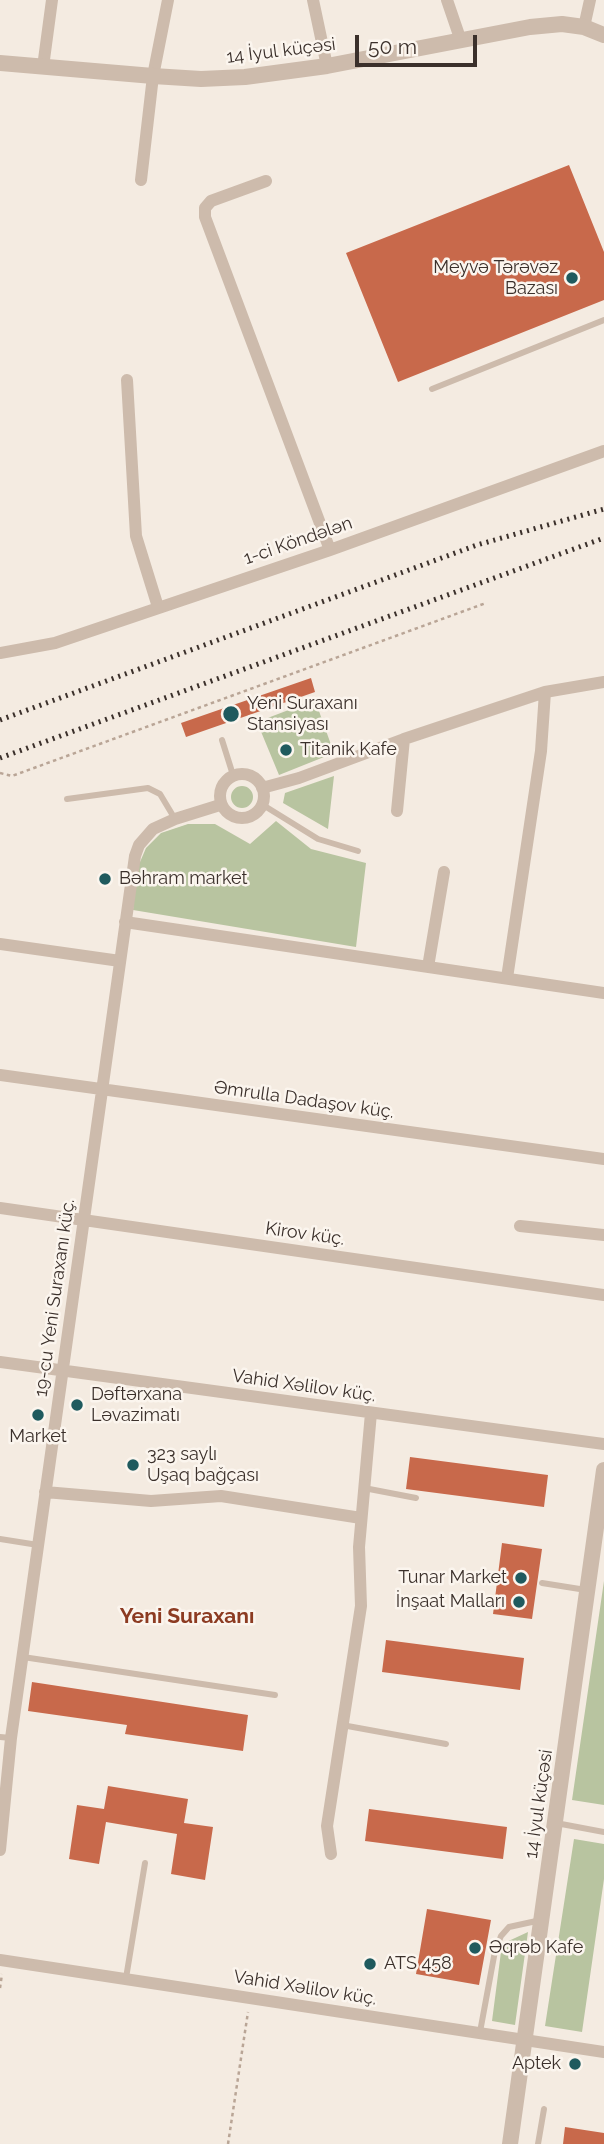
<!DOCTYPE html>
<meta charset="utf-8">
<style>
body{margin:0}
#map{position:relative;width:604px;height:2144px;overflow:hidden;background:#f4ebe1;font-family:Raleway,sans-serif}
canvas{display:block}
.scale{position:absolute;left:355px;top:35px;width:122px;height:32px;box-sizing:border-box;border:4px solid #3b302b;border-top:0;padding-left:9px;font-size:21px;line-height:24px;white-space:nowrap;color:#3b302b;-webkit-text-stroke:5px #fbf5ee;paint-order:stroke}
</style>
<div id="map">
<canvas width="604" height="2144"></canvas>
<div class="scale">50 m</div>
</div>
<script>
const ctx = document.querySelector('canvas').getContext('2d');
ctx.lineJoin = 'round';
function paint(path, color) {
  ctx.fillStyle = color;
  ctx.fill(path, 'evenodd');
}
function toPath(rows) {
  const path = new Path2D();
  for (const r of rows) {
    if (r.length === 3) {
      path.moveTo(r[0] + r[2], r[1]);
      path.arc(r[0], r[1], r[2], 0, 2 * Math.PI);
      continue;
    }
    path.moveTo(r[0], r[1]);
    for (let i = 2; i < r.length; i += 2) path.lineTo(r[i], r[i + 1]);
  }
  return path;
}
function stroke(path, color, width, dash) {
  ctx.strokeStyle = color;
  ctx.lineWidth = width;
  ctx.lineCap = dash ? 'butt' : 'round';
  ctx.setLineDash(dash || []);
  ctx.stroke(path);
}
function label(font, color, halo, rows, align = 'center') {
  ctx.font = font + ' Raleway,sans-serif';
  ctx.lineWidth = 5;
  ctx.setLineDash([]);
  ctx.textBaseline = 'middle';
  ctx.strokeStyle = halo;
  ctx.fillStyle = color;
  for (const [text, x, y, turn = 0] of rows) {
    ctx.save();
    ctx.translate(x, y);
    ctx.rotate((+turn || 0) * Math.PI / 180);
    ctx.textAlign = isNaN(turn) ? turn : align;
    if (halo) ctx.strokeText(text, 0, 0);
    ctx.fillText(text, 0, 0);
    ctx.restore();
  }
}
paint(toPath([
 [315,700,334,753,279,775,257,722],
 [334,776,328,829,283,803,285,793],
 [242,797,11],
 [276,821,311,849,366,863,356,947,133,910,137,869,146,848,161,833,188,824,215,824,250,844],
 [604,1581,604,1805,572,1800],
 [574,1839,604,1844,604,1879,582,2032,545,2026],
 [528,1932,515,2025,492,2021,502,1944]
]), '#b8c4a0');
paint(toPath([
 [569,165,604,252,604,300,398,382,346,253],
 [311,678,315,692,186,737,181,723],
 [410,1457,548,1475,544,1507,406,1489],
 [502,1543,542,1549,532,1619,493,1614],
 [386,1640,524,1658,520,1690,382,1672],
 [32,1682,248,1715,243,1751,125,1734,127,1725,28,1711],
 [108,1786,188,1799,184,1823,213,1827,205,1880,171,1874,177,1834,106,1822,99,1864,69,1859,77,1805,104,1809],
 [369,1809,507,1827,503,1859,365,1841],
 [427,1909,491,1920,479,1985,416,1974],
 [565,2127,604,2133,604,2144,563,2144]
]), '#c8694b');
stroke(toPath([
 [0,773,12,776,486,603],
 [0,1988,2,1974],
 [228,2144,248,2012]
]), '#b9a596', 2.5, [3.5, 3.5]);
stroke(toPath([
 [432,389,604,320],
 [222,740,233,775],
 [67,799,148,788,160,794,175,819],
 [263,805,318,839,358,851],
 [364,1488,416,1498],
 [0,1539,38,1545],
 [542,1583,586,1590],
 [23,1657,275,1695],
 [342,1725,446,1744],
 [0,1737,11,1738],
 [556,1823,604,1832],
 [126,1978,145,1863],
 [480,2032,495,1951,501,1936,509,1927,541,1920],
 [538,2144,544,2109]
]), '#cdbbac', 6);
stroke(toPath([
 [313,0,327,66],
 [447,0,461,41],
 [584,27,590,0],
 [43,67,52,0],
 [141,180,153,76,168,0],
 [266,181,211,201,205,208,205,217,330,550],
 [127,380,136,536,158,607],
 [0,653,55,643,330,550,604,451],
 [242,796,22],
 [262,788,299,778,404,739,545,692,604,682],
 [397,811,404,739],
 [125,922,604,993],
 [0,944,120,961],
 [428,967,444,872],
 [507,978,541,751,545,692],
 [0,1075,604,1159],
 [0,1208,604,1295],
 [520,1226,604,1235],
 [0,1362,604,1444],
 [45,1492,151,1501,221,1496,361,1518],
 [0,1850,11,1738,135,856,139,845,153,829,175,819,220,805],
 [331,1854,327,1826,361,1606,359,1547,371,1413],
 [0,1960,604,2052]
]), '#cdbbac', 12);
stroke(toPath([
 [0,63,153,76,201,79,245,77,327,66,530,27,562,24,584,27,604,35],
 [510,2144,604,1470]
]), '#cdbbac', 16);
stroke(toPath([
 [0,720,477,545,604,509],
 [0,758,604,538]
]), '#3b302b', 5, [2, 5]);
for (const [x, y, r, color] of [
 [572,278,7,"#1f5a5e"],
 [231,714,9,"#1f5a5e"],
 [286,750,7,"#1f5a5e"],
 [105,879,7,"#1f5a5e"],
 [77,1405,7,"#1f5a5e"],
 [38,1415,7,"#1f5a5e"],
 [133,1465,7,"#1f5a5e"],
 [521,1578,7,"#1f5a5e"],
 [519,1602,7,"#1f5a5e"],
 [475,1948,7,"#1f5a5e"],
 [370,1964,7,"#1f5a5e"],
 [575,2064,7,"#1f5a5e"]
]) {
  const dot = new Path2D();
  dot.arc(x, y, r, 0, 2 * Math.PI);
  ctx.fillStyle = color;
  ctx.fill(dot);
  stroke(dot, '#fbf5ee', 2.5);
}
label('18px', '#3b302b', '#fbf5ee', [
 ["14 İyul küçəsi",281,51,-7],
 ["1-ci Köndələn",298,541,-19],
 ["Əmrulla Dadaşov küç.",304,1100,8],
 ["Kirov küç.",305,1234,8],
 ["19-cu Yeni Suraxanı küç.",55,1298,-82],
 ["Vahid Xəlilov küç.",304,1386,8],
 ["14 İyul küçəsi",539,1804,-82],
 ["Vahid Xəlilov küç.",305,1988,9]
]);
label('18px', '#3b302b', '#fbf5ee', [
 ["Meyvə Tərəvəz",558,268,"right"],
 ["Bazası",558,289,"right"],
 ["Yeni Suraxanı",247,704],
 ["Stansiyası",247,725],
 ["Titanik Kafe",300,750],
 ["Bәhram market",119,879],
 ["Dəftərxana",91,1395],
 ["Ləvazimatı",91,1416],
 ["Market",38,1437,"center"],
 ["323 saylı",147,1455],
 ["Uşaq bağçası",147,1476],
 ["Tunar Market",507,1578,"right"],
 ["İnşaat Malları",505,1602,"right"],
 ["Əqrəb Kafe",489,1948],
 ["ATS 458",384,1964],
 ["Aptek",561,2064,"right"]
], 'left');
label('bold 21px', '#8c3b22', '#fbf5ee', [
 ["Yeni Suraxanı",187,1617]
]);
</script>
